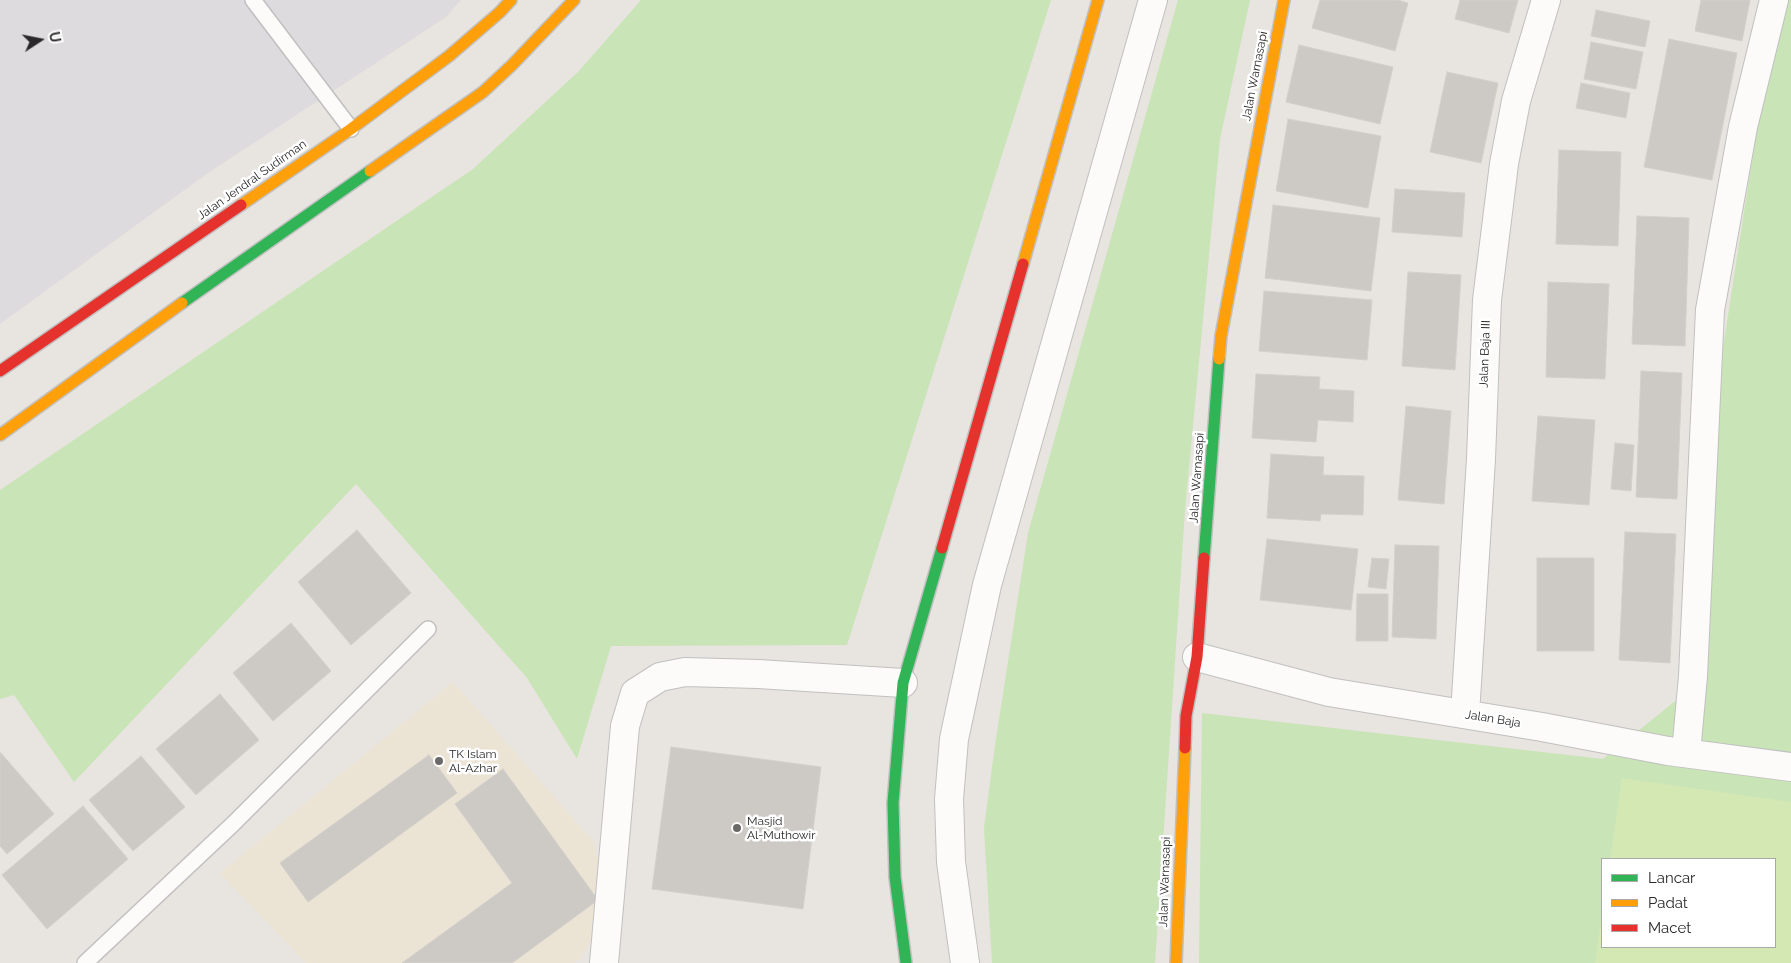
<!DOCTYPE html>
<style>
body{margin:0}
#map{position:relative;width:1791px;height:963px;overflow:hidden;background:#e8e4df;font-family:Raleway,sans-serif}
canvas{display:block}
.legend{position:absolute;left:1601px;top:858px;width:175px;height:90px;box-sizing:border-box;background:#fff;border:1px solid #a9a9a9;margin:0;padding:6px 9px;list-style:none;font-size:15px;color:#292929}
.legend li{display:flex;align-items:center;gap:10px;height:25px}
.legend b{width:25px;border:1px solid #a9a9a9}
.north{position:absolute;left:15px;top:15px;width:50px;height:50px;-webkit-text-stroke:4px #fff;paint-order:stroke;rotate:79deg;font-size:14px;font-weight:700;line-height:20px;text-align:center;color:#292929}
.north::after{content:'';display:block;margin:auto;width:18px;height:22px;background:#292929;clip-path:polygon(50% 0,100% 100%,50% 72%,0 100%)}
</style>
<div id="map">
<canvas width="1791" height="963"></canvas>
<ul class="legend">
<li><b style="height:6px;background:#30b455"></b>Lancar</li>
<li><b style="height:6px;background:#ff9f0a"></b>Padat</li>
<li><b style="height:6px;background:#e5322d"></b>Macet</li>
</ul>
<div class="north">U</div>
</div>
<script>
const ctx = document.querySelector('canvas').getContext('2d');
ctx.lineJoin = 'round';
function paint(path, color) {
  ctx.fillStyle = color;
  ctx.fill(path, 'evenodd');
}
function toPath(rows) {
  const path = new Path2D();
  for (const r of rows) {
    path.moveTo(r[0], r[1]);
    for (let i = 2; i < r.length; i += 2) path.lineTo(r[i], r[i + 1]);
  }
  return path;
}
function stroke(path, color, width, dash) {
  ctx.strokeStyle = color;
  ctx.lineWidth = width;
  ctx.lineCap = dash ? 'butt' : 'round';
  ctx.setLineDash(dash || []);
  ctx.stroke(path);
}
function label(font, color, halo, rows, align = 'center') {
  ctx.font = font + ' Raleway,sans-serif';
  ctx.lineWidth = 5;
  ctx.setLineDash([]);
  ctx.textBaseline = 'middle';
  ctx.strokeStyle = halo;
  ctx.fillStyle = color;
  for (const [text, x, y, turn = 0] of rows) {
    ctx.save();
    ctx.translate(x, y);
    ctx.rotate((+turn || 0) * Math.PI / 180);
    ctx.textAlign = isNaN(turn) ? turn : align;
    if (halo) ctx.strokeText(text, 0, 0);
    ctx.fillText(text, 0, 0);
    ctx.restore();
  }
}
paint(toPath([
 [0,0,461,0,446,17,208,173,0,324]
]), '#dedbde');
paint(toPath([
 [453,682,593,841,604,883,600,921,581,959,574,963,306,963,220,873]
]), '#ebe3d3');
paint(toPath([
 [641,0,1051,0,847,645,611,646,577,759,527,678,356,484,74,782,14,695,0,699,0,490,473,169,579,71],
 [1178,0,1250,0,1220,139,1185,510,1155,963,992,963,984,828,995,745,1028,533],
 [1783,0,1791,0,1791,963,1199,963,1202,713,1603,759,1694,686,1712,419,1767,63],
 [1602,859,1775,859,1775,947,1602,947]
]), '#c9e4b6');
paint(toPath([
 [1622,778,1791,802,1791,963,1595,963,1602,915,1602,947,1775,947,1775,859,1610,859]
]), '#d4e8b4');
const building = toPath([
 [1320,0,1398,0,1408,3,1395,51,1312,28,1320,0],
 [1460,0,1518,0,1509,33,1455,19,1460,0],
 [1701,0,1750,0,1742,41,1695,31,1701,0],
 [1596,10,1650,21,1645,47,1591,36,1596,10],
 [1669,39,1737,53,1712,180,1644,167,1669,39],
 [1591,42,1643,52,1636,89,1584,79,1591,42],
 [1299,45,1393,67,1380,124,1286,102,1299,45],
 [1447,72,1498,83,1481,163,1430,152,1447,72],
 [1581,83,1630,93,1626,118,1576,108,1581,83],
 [1288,119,1381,136,1368,208,1276,191,1288,119],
 [1559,150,1621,152,1618,246,1556,244,1559,150],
 [1395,189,1465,193,1462,237,1392,232,1395,189],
 [1273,205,1380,218,1371,291,1265,278,1273,205],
 [1637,216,1689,218,1685,346,1632,344,1637,216],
 [1408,272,1461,275,1455,370,1402,366,1408,272],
 [1548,282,1609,284,1605,379,1546,377,1548,282],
 [1264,291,1372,300,1367,360,1259,351,1264,291],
 [1641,371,1682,373,1677,499,1636,497,1641,371],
 [1256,374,1320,377,1319,389,1354,391,1353,422,1318,420,1316,442,1252,438,1256,374],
 [1406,406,1451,411,1444,504,1398,500,1406,406],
 [1538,416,1595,420,1589,505,1532,501,1538,416],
 [1615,443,1634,445,1631,491,1611,489,1615,443],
 [1271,454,1324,457,1323,475,1364,476,1363,515,1321,514,1320,521,1267,518,1271,454],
 [357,530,411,593,351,645,298,582,357,530],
 [1625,532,1676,534,1670,663,1619,660,1625,532],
 [1267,539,1358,549,1351,610,1260,600,1267,539],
 [1395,545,1439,546,1436,639,1392,637,1395,545],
 [1372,558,1389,559,1386,589,1368,587,1372,558],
 [1537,558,1594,558,1594,651,1537,651,1537,558],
 [1357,594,1388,594,1388,641,1356,641,1357,594],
 [291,623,331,671,273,721,233,673,291,623],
 [220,694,259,740,196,795,156,749,220,694],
 [671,747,821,767,803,909,652,889,671,747],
 [0,752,54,814,7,854,0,846,0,752],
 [429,755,457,793,308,902,280,863,429,755],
 [141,756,185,807,133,851,89,800,141,756],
 [503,769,598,900,512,963,402,963,512,883,455,804,503,769],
 [83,806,128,859,47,929,2,875,83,806]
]);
paint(building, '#cdcac6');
stroke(building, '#d3d0cb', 1);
const lane = toPath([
 [253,0,351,129],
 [85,963,233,824,428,629]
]);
const street = toPath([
 [1197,657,1329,692,1542,727,1668,751,1791,767],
 [1465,714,1481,459,1487,300,1504,164,1516,101,1546,0],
 [1686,753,1693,676,1710,310,1743,127,1774,0],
 [604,963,625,726,635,693,660,677,685,672,758,674,903,683],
 [965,963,951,862,949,799,954,739,987,585,1153,0]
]);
const fast = toPath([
 [182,303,370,171],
 [1204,558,1219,359],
 [906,963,895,877,893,803,903,683,942,548]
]);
const slow = toPath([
 [370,171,483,92,512,65,574,0],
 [241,205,351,129,449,56,500,12,511,0],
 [1023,264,1098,0],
 [1219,359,1221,336,1284,0],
 [0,435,182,303],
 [1176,963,1185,748]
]);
const jam = toPath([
 [0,371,241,205],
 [942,548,1023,264],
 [1185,748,1186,716,1197,657,1204,558]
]);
stroke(lane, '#c1c0c1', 18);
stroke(street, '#c1c0c1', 30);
stroke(fast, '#c1c0c1', 14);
stroke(slow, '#c1c0c1', 14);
stroke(jam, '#c1c0c1', 14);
stroke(lane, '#fcfbfa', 15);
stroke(street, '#fcfbfa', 28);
stroke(fast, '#30b455', 11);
stroke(slow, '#ff9f0a', 11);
stroke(jam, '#e5322d', 11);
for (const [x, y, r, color] of [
 [439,761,5,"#6c6a69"],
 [737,828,5,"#6c6a69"]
]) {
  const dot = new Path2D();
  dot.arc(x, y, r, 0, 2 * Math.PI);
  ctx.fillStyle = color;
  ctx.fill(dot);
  stroke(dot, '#fff', 2);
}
label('12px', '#292929', '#fff', [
 ["Jalan Warnasapi",1255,76,-79],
 ["Jalan Jendral Sudirman",252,180,-35],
 ["Jalan Baja III",1485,354,-88],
 ["Jalan Warnasapi",1197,478,-86],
 ["Jalan Baja",1493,719,9],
 ["Jalan Warnasapi",1165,882,-88]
]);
label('12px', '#292929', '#fff', [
 ["TK Islam",449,754],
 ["Al-Azhar",449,768],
 ["Masjid",747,821],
 ["Al-Muthowir",747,835]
], 'left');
</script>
